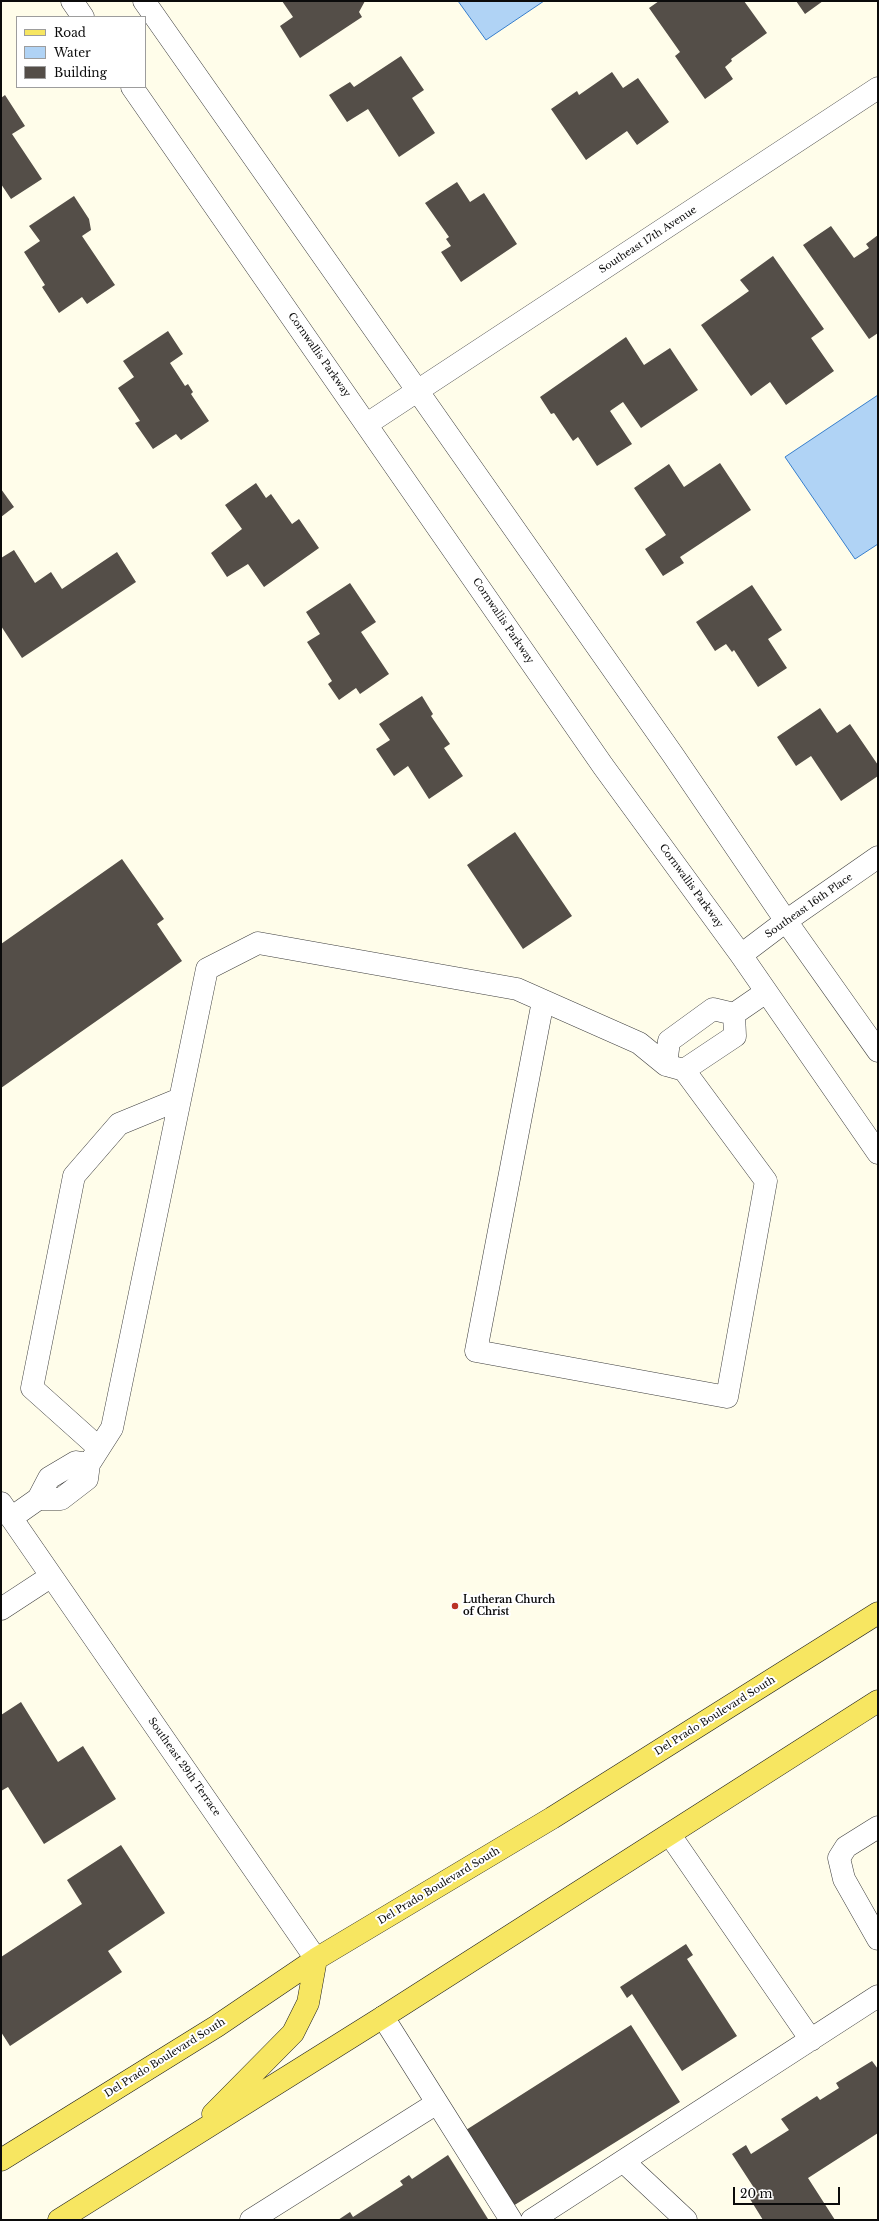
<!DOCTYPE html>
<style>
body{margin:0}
#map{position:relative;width:879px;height:2221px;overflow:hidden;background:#fffdea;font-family:"Libre Baskerville",serif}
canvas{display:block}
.frame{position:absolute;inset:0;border:2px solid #0b0b0b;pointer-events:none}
.legend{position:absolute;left:16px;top:16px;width:130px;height:72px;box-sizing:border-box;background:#fff;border:1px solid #9d9d9d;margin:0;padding:5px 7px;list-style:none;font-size:12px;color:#0b0b0b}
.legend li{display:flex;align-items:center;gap:8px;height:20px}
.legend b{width:20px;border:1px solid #9d9d9d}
.scale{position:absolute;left:733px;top:2187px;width:107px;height:18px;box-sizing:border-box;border:2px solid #0b0b0b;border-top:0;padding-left:5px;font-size:12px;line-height:14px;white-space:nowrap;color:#0b0b0b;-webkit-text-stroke:3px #fff;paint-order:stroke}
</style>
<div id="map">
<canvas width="879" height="2221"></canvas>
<div class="frame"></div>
<ul class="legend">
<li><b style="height:5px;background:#f7e661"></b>Road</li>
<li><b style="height:11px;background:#b0d3f5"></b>Water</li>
<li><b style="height:11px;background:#544e48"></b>Building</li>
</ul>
<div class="scale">20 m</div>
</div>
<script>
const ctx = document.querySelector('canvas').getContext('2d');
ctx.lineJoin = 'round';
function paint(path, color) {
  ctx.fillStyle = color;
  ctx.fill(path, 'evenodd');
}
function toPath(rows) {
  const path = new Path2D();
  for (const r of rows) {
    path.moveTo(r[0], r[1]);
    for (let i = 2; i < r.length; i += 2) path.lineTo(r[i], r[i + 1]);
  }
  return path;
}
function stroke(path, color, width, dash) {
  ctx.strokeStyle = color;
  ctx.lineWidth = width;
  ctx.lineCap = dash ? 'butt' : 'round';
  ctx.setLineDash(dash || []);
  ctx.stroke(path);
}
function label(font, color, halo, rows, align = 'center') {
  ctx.font = font + ' "Libre Baskerville",serif';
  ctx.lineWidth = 4;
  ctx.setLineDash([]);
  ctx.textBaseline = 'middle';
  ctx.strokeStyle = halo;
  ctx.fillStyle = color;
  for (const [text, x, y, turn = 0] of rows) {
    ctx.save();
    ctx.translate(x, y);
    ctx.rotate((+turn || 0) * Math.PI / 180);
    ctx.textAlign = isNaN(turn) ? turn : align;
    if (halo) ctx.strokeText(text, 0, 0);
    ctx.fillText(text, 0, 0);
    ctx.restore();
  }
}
const water = toPath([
 [458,1,544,1,486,40,458,1],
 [878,395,878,544,855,559,785,457,878,395]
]);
paint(water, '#b0d3f5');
stroke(water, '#377ecc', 1);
paint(toPath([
 [282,1,365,1,359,12,362,17,300,58,280,26,293,17],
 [659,1,744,1,767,33,731,59,732,61,725,67,733,79,705,99,675,56,680,52,649,8],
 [796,1,823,1,805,14],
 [401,56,424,90,412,98,435,133,399,157,368,109,347,122,329,95,350,82,354,87],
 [612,72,623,88,638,78,669,122,637,145,627,131,586,160,551,109,577,91,579,95],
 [5,95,25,126,12,134,42,179,11,199,1,184,1,98],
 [457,182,470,202,484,193,517,244,461,282,441,252,451,246,446,239,449,237,425,203],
 [74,196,89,219,91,230,82,236,115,285,87,304,82,297,59,313,42,287,45,285,24,252,40,241,29,226],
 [831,226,854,258,869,248,866,244,878,235,878,333,869,339,803,245],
 [773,256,824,329,811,338,834,371,786,405,770,382,751,396,701,325,749,291,740,280],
 [168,331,183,354,170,363,185,386,188,384,193,392,191,394,209,421,181,440,176,434,153,449,135,423,140,421,118,388,134,377,123,361],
 [626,337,644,365,670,348,698,390,641,428,623,402,610,411,632,444,597,466,578,437,573,441,554,413,551,414,540,397],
 [720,463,751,510,680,557,684,563,663,576,645,549,666,535,634,488,669,464,684,487],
 [256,483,266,498,271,494,292,524,299,519,319,548,264,587,248,564,227,577,211,553,242,529,225,505],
 [1,489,14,507,1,517],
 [14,550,35,583,51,572,62,589,117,552,136,582,22,658,1,626,1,558],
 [350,583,376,622,361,632,389,674,360,694,356,688,339,700,328,684,332,681,307,642,320,634,306,612],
 [752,585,782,630,768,639,787,668,758,687,734,650,732,652,726,644,715,651,696,622],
 [422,696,433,714,431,716,450,744,444,748,463,776,429,799,408,766,394,776,376,749,390,740,379,724],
 [820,708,837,733,850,724,878,765,878,776,841,801,811,756,796,766,777,737],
 [515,832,572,916,523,949,467,865],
 [122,859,164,919,157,924,182,961,1,1088,1,944],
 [21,1702,58,1762,83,1746,116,1799,44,1844,8,1787,1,1791,1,1715],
 [121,1845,165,1913,108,1951,122,1972,10,2046,1,2032,1,1957,82,1904,67,1880],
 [686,1944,693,1955,687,1959,737,2036,682,2071,632,1994,627,1998,620,1987],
 [631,2025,680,2102,513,2206,466,2130],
 [872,2061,878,2069,878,2133,808,2178,835,2220,763,2220,750,2199,758,2194,732,2154,746,2145,751,2154,789,2130,781,2119,817,2096,820,2100,839,2088,836,2083],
 [448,2155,488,2219,487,2220,338,2220,350,2212,353,2217,403,2185,400,2181,409,2175,412,2179]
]), '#544e48');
const minor = toPath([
 [72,1,83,17],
 [144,1,673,755,786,921,878,1051],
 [132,87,603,766,741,955,878,1153],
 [367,424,878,88],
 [741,955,786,921,878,857],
 [543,1001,476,1351,727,1397,766,1181,684,1070],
 [734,1014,766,992],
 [99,1448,32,1388,74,1176,119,1124,180,1099],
 [89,1464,112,1428,207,969,258,943,517,989,639,1043,666,1065,684,1070,735,1036,734,1014,713,1009,669,1041,666,1065],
 [1,1503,316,1959],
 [11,1518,38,1499,49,1478,76,1462,89,1464,87,1479,61,1499,38,1499],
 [1,1609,50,1577],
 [878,1827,846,1847,839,1858,844,1879,878,1939],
 [670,1835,811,2040],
 [383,2017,511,2220],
 [623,2161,686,2220],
 [251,2220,437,2103],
 [532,2220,878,1996]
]);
const major = toPath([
 [213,2114,293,2033,308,2003,316,1959],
 [1,2160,217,2026,316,1959,552,1818,878,1613],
 [59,2220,383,2017,878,1701]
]);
stroke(minor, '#3e3e3e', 23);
stroke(major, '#1c1c1c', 23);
stroke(minor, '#fff', 22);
stroke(major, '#f7e661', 22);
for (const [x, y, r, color] of [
 [455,1606,4,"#ba3125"]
]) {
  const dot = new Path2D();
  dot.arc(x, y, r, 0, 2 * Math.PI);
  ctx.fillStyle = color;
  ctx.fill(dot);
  stroke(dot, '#fff', 1.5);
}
label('10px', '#0b0b0b', '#fff', [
 ["Southeast 17th Avenue",648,240,-33],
 ["Cornwallis Parkway",319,355,55],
 ["Cornwallis Parkway",503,621,56],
 ["Cornwallis Parkway",691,886,54],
 ["Southeast 16th Place",809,906,-35],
 ["Del Prado Boulevard South",715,1716,-32],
 ["Southeast 29th Terrace",184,1767,55],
 ["Del Prado Boulevard South",439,1886,-31],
 ["Del Prado Boulevard South",165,2058,-32]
]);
label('bold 10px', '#0b0b0b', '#fff', [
 ["Lutheran Church",463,1600],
 ["of Christ",463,1612]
], 'left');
</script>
